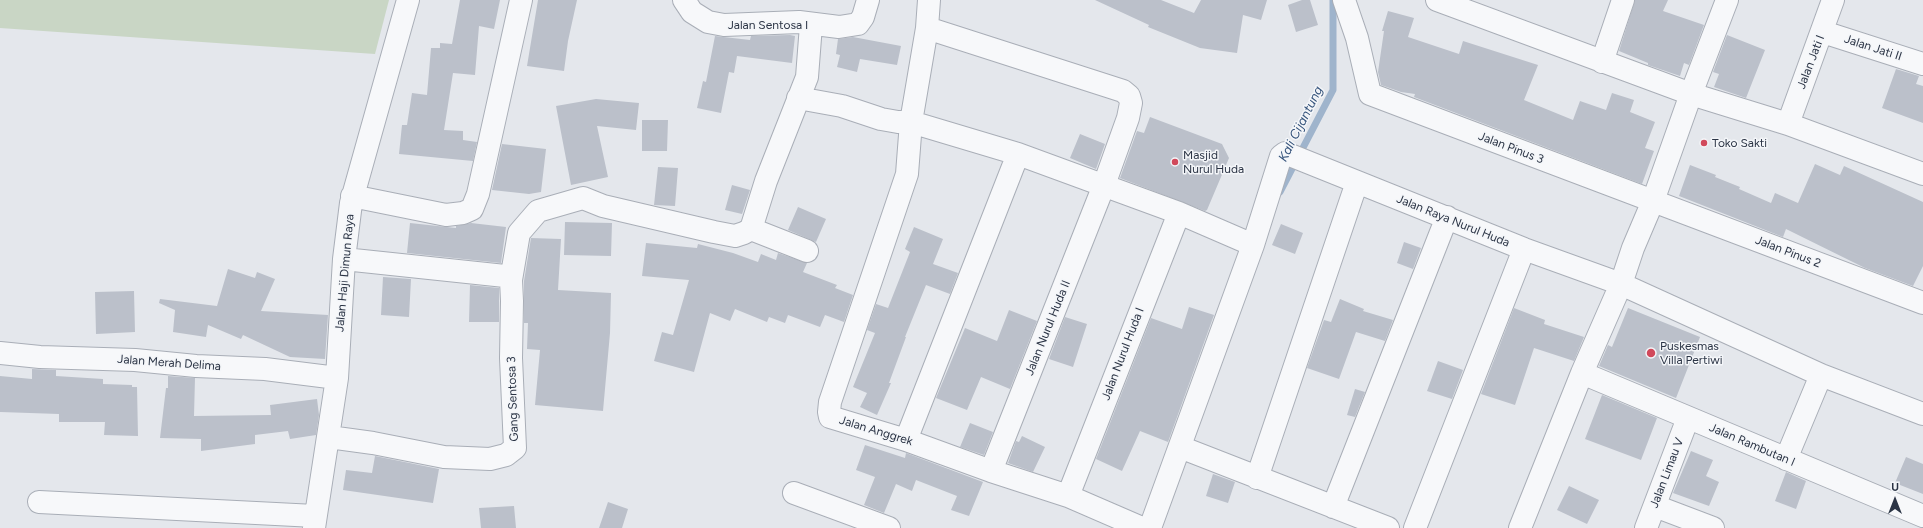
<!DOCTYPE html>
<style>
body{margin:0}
#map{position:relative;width:1923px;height:528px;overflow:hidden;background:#e4e7ec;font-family:Figtree,sans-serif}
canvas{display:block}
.north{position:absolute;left:1875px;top:480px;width:40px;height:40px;-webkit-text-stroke:3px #f4f6f9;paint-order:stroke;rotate:0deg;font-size:11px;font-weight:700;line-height:16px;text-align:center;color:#2b3445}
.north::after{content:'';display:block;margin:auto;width:14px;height:18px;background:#2b3445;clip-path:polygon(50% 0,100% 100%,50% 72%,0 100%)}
</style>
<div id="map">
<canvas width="1923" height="528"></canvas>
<div class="north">U</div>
</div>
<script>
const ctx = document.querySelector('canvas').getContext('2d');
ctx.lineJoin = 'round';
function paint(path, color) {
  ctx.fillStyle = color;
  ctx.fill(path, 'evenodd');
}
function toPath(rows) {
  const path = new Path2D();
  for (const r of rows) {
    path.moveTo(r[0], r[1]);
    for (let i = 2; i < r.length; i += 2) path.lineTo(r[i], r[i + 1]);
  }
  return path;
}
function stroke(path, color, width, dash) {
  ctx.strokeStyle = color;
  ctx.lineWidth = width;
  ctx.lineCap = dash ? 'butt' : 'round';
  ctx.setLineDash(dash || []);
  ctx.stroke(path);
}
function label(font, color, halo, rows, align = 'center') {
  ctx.font = font + ' Figtree,sans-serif';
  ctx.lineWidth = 3;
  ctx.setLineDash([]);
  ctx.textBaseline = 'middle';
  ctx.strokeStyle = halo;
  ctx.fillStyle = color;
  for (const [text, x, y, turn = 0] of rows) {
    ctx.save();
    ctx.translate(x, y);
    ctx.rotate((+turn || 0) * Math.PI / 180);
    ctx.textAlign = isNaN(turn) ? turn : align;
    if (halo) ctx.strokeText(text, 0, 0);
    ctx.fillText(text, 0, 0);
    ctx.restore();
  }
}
paint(toPath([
 [0,0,389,0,375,54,0,28]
]), '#c9d6c5');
stroke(toPath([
 [1280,192,1333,90,1333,0]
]), '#9fb4cc', 7);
paint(toPath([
 [460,0,500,0,494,29,479,26,475,75,453,73,444,130,463,131,463,140,477,142,473,161,399,154,402,125,407,125,412,93,427,95,431,48,440,48,440,43,452,44],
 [538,0,577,0,568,41,564,71,527,66],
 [1095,0,1161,0,1194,13,1201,0,1267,0,1261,20,1243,15,1237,53,1200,48,1148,27,1149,25],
 [1302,0,1310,0,1318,25,1296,32,1288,5],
 [1635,0,1668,0,1663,11,1704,25,1689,65,1684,63,1680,76,1648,65,1648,63,1619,51],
 [1388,11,1414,18,1408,37,1459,54,1463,41,1538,65,1524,100,1573,120,1580,101,1606,110,1612,93,1634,100,1630,112,1655,122,1645,148,1654,151,1642,184,1414,97,1415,94,1401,92,1381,85,1378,72,1384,31,1382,31],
 [790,35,795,36,792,63,737,56,734,73,729,72,721,113,697,108,703,81,706,82,715,36,750,40,751,36],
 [1727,35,1765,50,1746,98,1714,87,1719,74,1713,72],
 [853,37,901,46,897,65,860,59,857,72,837,67,840,55,836,54,838,39],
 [1896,69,1919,76,1916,84,1923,86,1923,123,1882,108],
 [596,99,639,103,636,130,597,126,608,177,571,185,556,106],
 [1150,117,1222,144,1229,158,1207,210,1205,211,1120,178,1137,131,1144,133],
 [642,120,668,120,667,151,642,151],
 [1080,134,1105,144,1096,169,1070,158],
 [502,144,546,149,541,192,529,194,492,190],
 [1815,164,1840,175,1844,166,1923,202,1923,266,1913,286,1865,268,1786,229,1783,237,1679,196,1690,165,1716,175,1715,177,1740,187,1739,189,1771,203,1775,193,1798,203],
 [658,167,678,168,675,206,654,205],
 [732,185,750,190,742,214,725,210],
 [798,207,826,219,816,242,788,230],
 [565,222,612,223,611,256,564,255],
 [410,223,456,228,456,226,471,223,506,227,501,263,407,253],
 [1281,224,1303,233,1295,254,1272,245],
 [914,227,943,239,933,264,958,273,950,294,926,285,905,337,906,337,889,383,891,383,877,415,860,407,867,393,853,387,875,333,867,330,876,304,888,308,910,252,905,249],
 [531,238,561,239,558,290,611,293,610,333,603,411,535,405,540,350,527,349,528,323,524,323,524,281],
 [1404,242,1421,248,1413,269,1397,263],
 [646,243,697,248,698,244,733,253,758,262,761,254,776,260,778,253,807,263,803,272,837,285,835,288,853,295,844,322,825,315,820,327,788,315,785,323,769,317,767,322,735,309,730,321,710,313,694,372,654,361,662,332,673,335,689,280,642,276],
 [228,269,255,278,257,272,275,279,261,311,328,315,325,359,290,357,243,335,241,339,208,325,206,337,173,332,175,310,159,303,160,299,217,306],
 [383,277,411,279,409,317,381,315],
 [470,285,499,288,499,322,469,322],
 [134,291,135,332,96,334,95,292],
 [1340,299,1364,309,1363,311,1393,320,1385,341,1356,332,1339,379,1307,368,1324,320,1331,322],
 [1189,307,1214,315,1168,442,1140,431,1122,471,1096,459,1151,318,1182,329],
 [1514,308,1545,320,1544,324,1584,337,1574,361,1534,348,1515,405,1481,394],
 [1628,308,1700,337,1676,398,1599,366,1608,345,1612,347],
 [1009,310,1037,321,1010,389,981,377,967,410,936,398,965,328,997,341],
 [1065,317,1087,324,1073,367,1049,359],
 [1438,361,1463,370,1452,399,1427,391],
 [32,369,56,370,56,376,103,379,103,384,132,385,132,387,137,387,138,436,104,435,105,422,59,422,59,414,0,412,0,376,32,379],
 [168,376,195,378,194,416,271,415,270,405,317,399,319,415,316,435,290,439,288,431,255,435,255,444,201,451,201,439,160,438,166,388,168,388],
 [1355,389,1365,392,1355,417,1347,415],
 [1602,395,1657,418,1641,460,1585,439],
 [970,423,993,432,984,455,960,447],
 [1022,436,1045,447,1033,472,1008,463,1016,441,1019,442],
 [865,445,905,458,906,453,983,482,969,516,951,510,957,496,916,480,912,491,896,484,884,513,864,505,875,477,856,470],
 [1691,451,1713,460,1706,476,1719,482,1709,506,1673,493],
 [375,456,439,469,433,503,343,490,346,470,372,473],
 [1906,457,1923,464,1923,494,1895,483],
 [1786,472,1806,481,1796,509,1775,501],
 [1213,474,1235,482,1228,503,1206,496],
 [1569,486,1599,500,1587,524,1557,510],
 [608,502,628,509,622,528,599,528],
 [514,506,516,528,481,528,479,508]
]), '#bbc0ca');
const minor = toPath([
 [684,0,692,12,708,22,724,25,799,22,839,27,858,24,863,17,868,0],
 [929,0,927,28,911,122,907,174,830,402,829,412,830,417,906,440,991,471,1068,496,1142,528],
 [1344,0,1357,38,1370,94,1923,303],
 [1437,0,1691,94,1788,124,1923,174],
 [927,28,1123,91,1129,96,1131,103,1128,118,1104,185,991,471],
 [1823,32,1923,64],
 [1602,62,1623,0],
 [798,98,842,106,881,119,898,122,911,122,1018,154,1179,213,1253,245,1281,156,1285,153,1524,249,1621,284,1821,375,1923,414],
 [1788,124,1833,0],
 [352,196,446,215,463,213,472,209,478,194,521,0],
 [751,229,807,251],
 [344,259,505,276,509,277,511,280],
 [0,353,40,357,135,360,196,366,265,369,337,378],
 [1582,373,1923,516],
 [329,437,373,443,444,457,490,459,506,455,515,448,511,358,512,301,511,280,519,233,538,211,583,198,603,206,714,232,735,236,744,233,751,229,766,181,807,77,811,25],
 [906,440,1018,154],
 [1180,447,1388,528],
 [1786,459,1821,375],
 [1257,478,1357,182],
 [794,493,889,528],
 [1068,496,1179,213],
 [39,502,315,516],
 [1655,506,1713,528],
 [1333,507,1447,217],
 [314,528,337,378,344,259,351,203,408,0],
 [1150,528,1253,245],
 [1415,528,1524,249],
 [1520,528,1582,373,1621,284,1633,248,1653,201,1691,94,1727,0],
 [1646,528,1688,418]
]);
stroke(minor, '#a9aeb7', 24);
stroke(minor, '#f7f8fa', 22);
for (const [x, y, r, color] of [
 [1704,143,4,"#d1495b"],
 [1175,162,4,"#d1495b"],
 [1651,353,5,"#d1495b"]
]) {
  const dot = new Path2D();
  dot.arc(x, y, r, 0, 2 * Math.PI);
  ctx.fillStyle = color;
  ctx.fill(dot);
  stroke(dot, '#f4f6f9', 1.5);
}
label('12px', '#2b3445', '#f4f6f9', [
 ["Jalan Sentosa I",768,25],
 ["Jalan Jati II",1873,48,18],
 ["Jalan Jati I",1811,62,-69],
 ["Jalan Pinus 3",1511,148,21],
 ["Jalan Raya Nurul Huda",1453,221,22],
 ["Jalan Pinus 2",1788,252,21],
 ["Jalan Haji Dimun Raya",345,273,-85],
 ["Jalan Nurul Huda II",1048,328,-68],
 ["Jalan Nurul Huda I",1123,354,-69],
 ["Jalan Merah Delima",169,363,4],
 ["Gang Sentosa 3",513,399,-92],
 ["Jalan Anggrek",876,431,17],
 ["Jalan Rambutan I",1752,445,23],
 ["Jalan Limau V",1667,473,-69]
]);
label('12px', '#2b3445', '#f4f6f9', [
 ["Toko Sakti",1712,143],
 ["Masjid",1183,155],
 ["Nurul Huda",1183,169],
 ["Puskesmas",1660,346],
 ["Villa Pertiwi",1660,360]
], 'left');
label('italic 13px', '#34527a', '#f4f6f9', [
 ["Kali Cijantung",1301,124,-63]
]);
</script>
